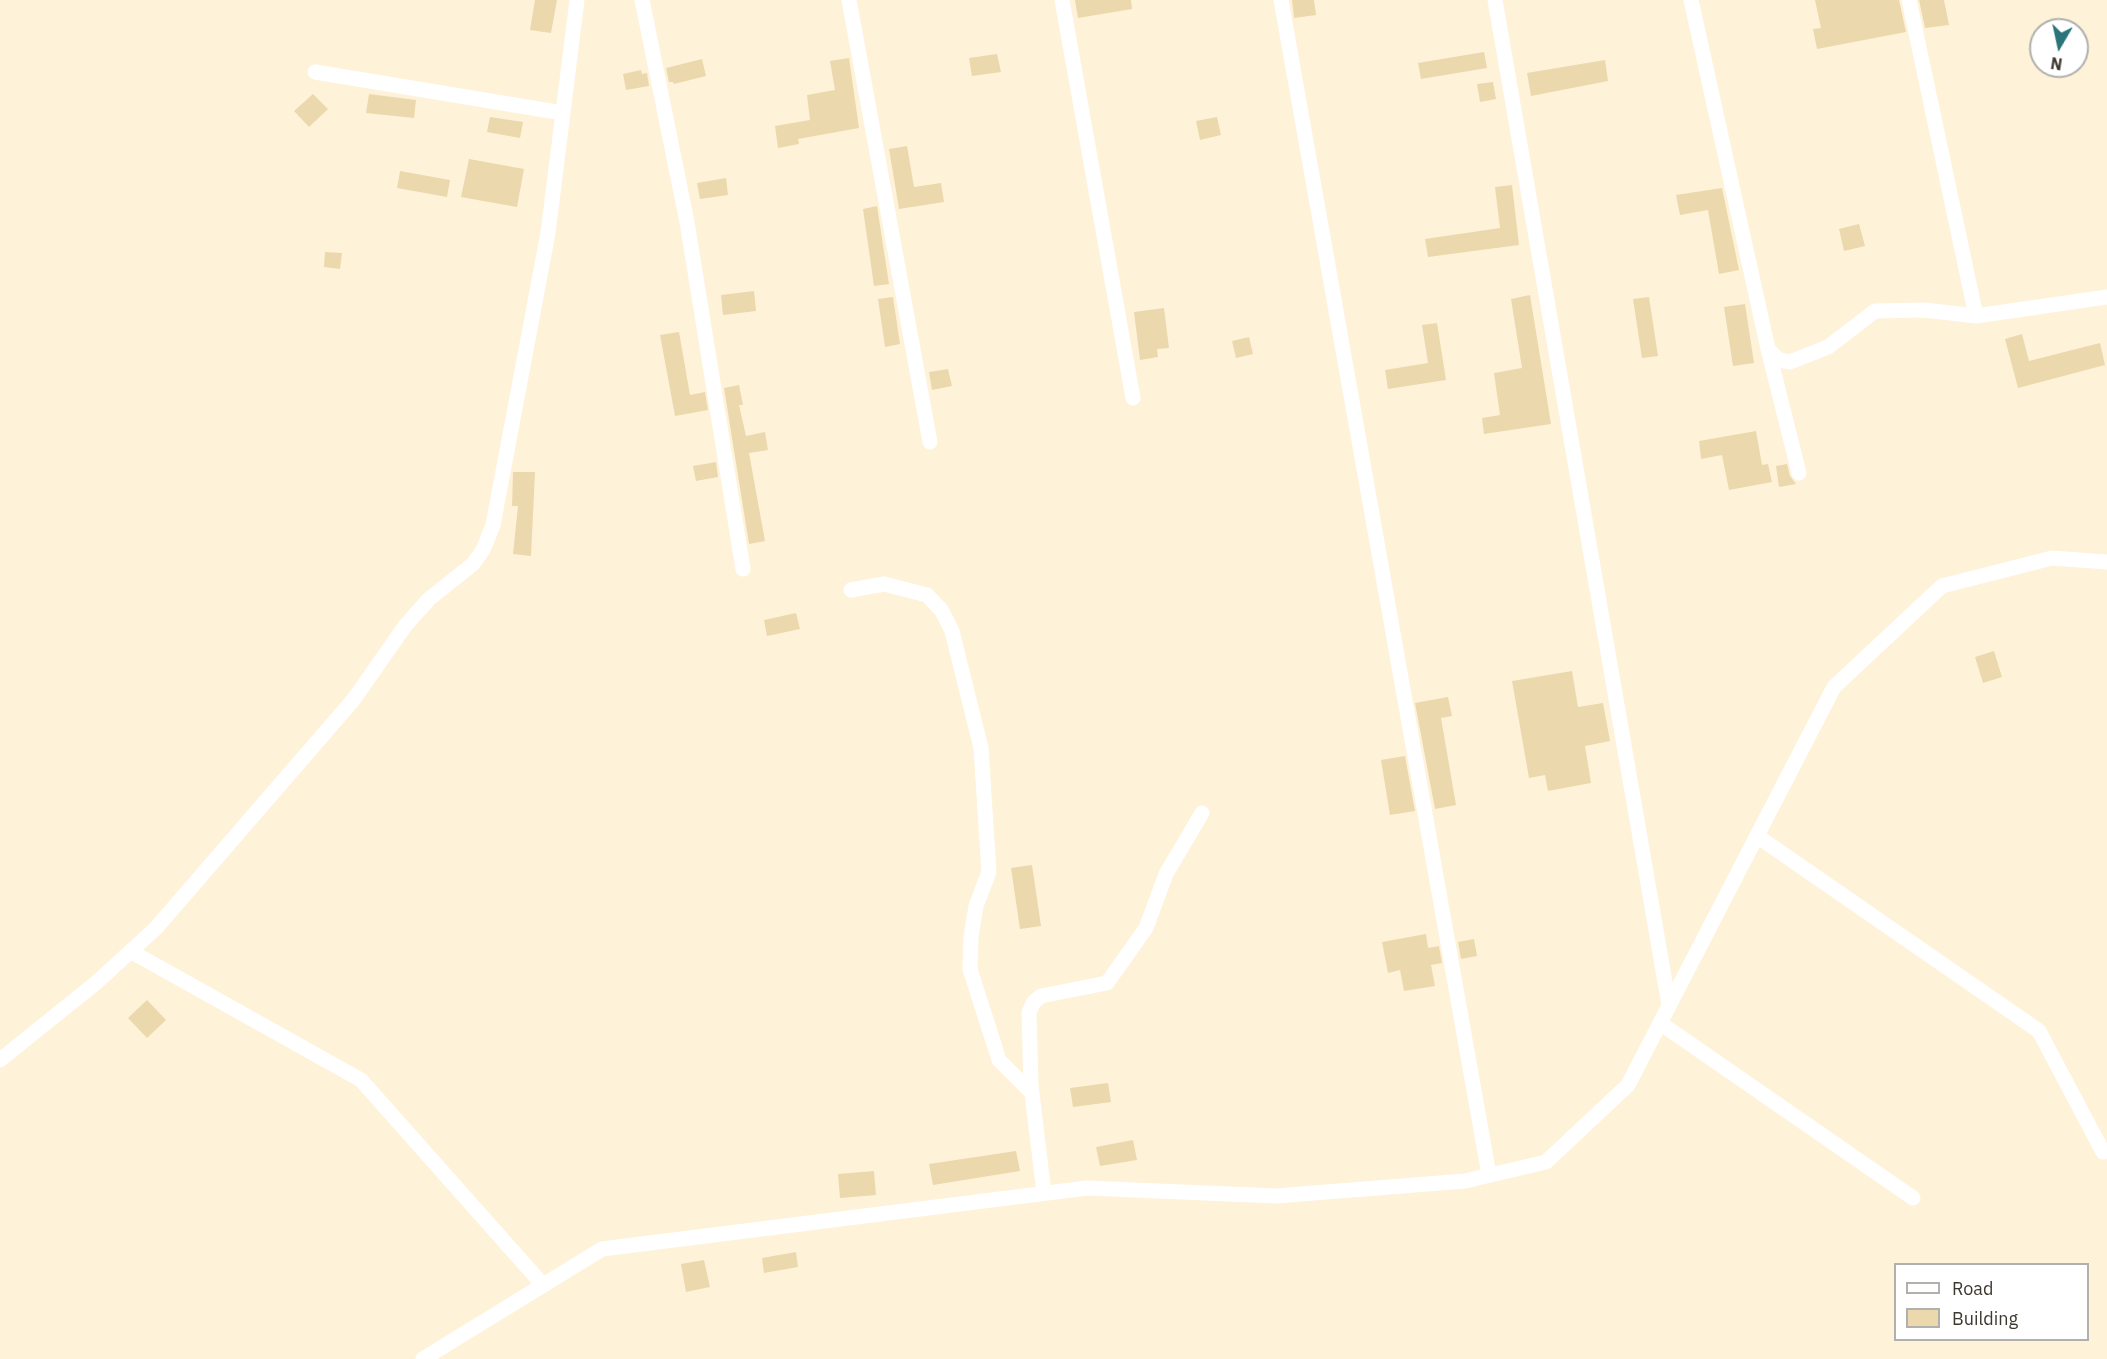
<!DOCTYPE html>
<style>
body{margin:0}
#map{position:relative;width:2107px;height:1359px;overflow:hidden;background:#fef2d9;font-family:"IBM Plex Sans",sans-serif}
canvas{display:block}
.legend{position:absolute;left:1894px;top:1263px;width:195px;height:78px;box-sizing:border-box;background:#fff;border:2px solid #b2b0ac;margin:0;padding:8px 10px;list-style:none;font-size:18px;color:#3e392f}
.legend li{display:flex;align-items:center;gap:12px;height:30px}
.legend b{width:30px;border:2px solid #b2b0ac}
.north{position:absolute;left:2029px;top:18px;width:60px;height:60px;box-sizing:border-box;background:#fff;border:2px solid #b2b0ac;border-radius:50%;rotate:189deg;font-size:16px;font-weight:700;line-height:24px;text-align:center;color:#3e392f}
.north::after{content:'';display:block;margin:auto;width:21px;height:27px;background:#2a747a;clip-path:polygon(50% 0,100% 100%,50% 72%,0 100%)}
</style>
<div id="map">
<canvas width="2107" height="1359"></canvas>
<ul class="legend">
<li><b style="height:8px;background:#fff"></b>Road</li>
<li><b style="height:16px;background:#ecd8ad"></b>Building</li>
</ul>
<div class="north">N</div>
</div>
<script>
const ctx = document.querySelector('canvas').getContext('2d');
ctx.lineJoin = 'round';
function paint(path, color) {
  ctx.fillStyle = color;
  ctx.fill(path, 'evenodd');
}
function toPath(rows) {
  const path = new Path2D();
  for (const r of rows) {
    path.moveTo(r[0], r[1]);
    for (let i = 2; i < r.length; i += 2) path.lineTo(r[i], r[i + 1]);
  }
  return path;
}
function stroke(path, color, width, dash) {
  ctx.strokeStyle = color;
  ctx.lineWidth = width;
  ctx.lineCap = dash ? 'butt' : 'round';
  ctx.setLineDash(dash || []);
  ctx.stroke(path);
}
paint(toPath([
 [535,0,557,0,551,33,530,30],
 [1075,0,1131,0,1132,9,1078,18],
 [1292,0,1314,0,1316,15,1294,18],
 [1815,0,1899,0,1906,32,1817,49,1813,29,1821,28],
 [1919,0,1944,0,1949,25,1925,28],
 [1484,52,1487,68,1421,79,1418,63],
 [997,54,1001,72,972,76,969,58],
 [849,58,859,128,798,139,799,144,778,148,775,126,810,120,807,95,835,90,830,61],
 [702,59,706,76,674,84,673,82,669,82,666,68],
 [1605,60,1608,81,1531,96,1527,73],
 [641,70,642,74,647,73,649,86,626,90,623,74],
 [1493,82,1496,99,1480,102,1477,84],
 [313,94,328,109,309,127,294,111],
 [369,94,416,100,414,118,366,113],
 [490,117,523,122,520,138,487,132],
 [1217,117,1221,135,1200,140,1196,121],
 [907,146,914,187,941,183,944,202,899,209,889,149],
 [469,159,524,169,517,207,461,197],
 [400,171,450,180,447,197,397,188],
 [726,178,728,195,700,199,697,183],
 [1512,185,1519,245,1428,257,1425,239,1500,228,1495,187],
 [1722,188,1739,270,1719,274,1708,210,1680,215,1676,195],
 [877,206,889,284,874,286,863,209],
 [1859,224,1865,246,1844,251,1839,229],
 [325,252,342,253,340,269,324,267],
 [754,291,756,311,723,315,721,295],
 [1530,295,1551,424,1484,434,1482,418,1500,415,1494,373,1522,368,1511,299],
 [893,297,900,344,885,347,878,299],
 [1649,297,1658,356,1642,358,1633,299],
 [1745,304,1754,363,1733,366,1724,307],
 [1164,308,1169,348,1157,349,1158,357,1140,360,1134,312],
 [1437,323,1446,380,1388,389,1385,370,1428,363,1422,325],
 [679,332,690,395,705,392,708,410,675,416,660,335],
 [2022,334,2029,361,2100,343,2105,365,2018,388,2005,339],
 [1249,337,1253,354,1236,358,1232,341],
 [948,369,952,386,932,390,929,372],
 [739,385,743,405,739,405,746,436,765,432,768,450,749,453,765,541,749,544,724,388],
 [1756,431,1762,465,1768,464,1772,482,1729,490,1722,455,1701,459,1699,441],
 [716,462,718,477,696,481,693,466],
 [1787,464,1790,476,1796,484,1779,487,1776,466],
 [513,472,535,472,531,556,513,554,518,506,512,506],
 [796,613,800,629,767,636,764,620],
 [1994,651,2002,677,1983,683,1975,657],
 [1572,671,1578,707,1603,703,1610,741,1585,746,1591,783,1548,791,1545,775,1529,778,1512,681],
 [1448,697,1452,716,1441,718,1456,805,1435,809,1415,703],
 [1405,756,1415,811,1390,815,1381,760],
 [1032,865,1041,926,1020,929,1011,868],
 [1426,934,1428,948,1439,946,1442,963,1431,965,1435,986,1404,991,1400,970,1388,973,1382,942],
 [1474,939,1477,956,1461,959,1458,942],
 [147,1000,166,1020,147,1038,128,1018],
 [1108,1083,1111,1102,1073,1107,1070,1088],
 [1133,1140,1137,1160,1100,1166,1096,1147],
 [1016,1151,1020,1171,933,1185,929,1164],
 [874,1171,876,1195,840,1198,838,1174],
 [796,1252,798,1267,764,1273,762,1258],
 [704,1260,710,1287,686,1292,681,1264]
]), '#ecd8ad');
stroke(toPath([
 [642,0,687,222,743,569],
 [849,0,930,442],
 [1062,0,1133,398],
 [1281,0,1489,1175],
 [1495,0,1669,1005],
 [1691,0,1768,349,1779,360,1790,362,1828,347,1875,311,1924,310,1976,316],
 [1909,0,1976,316,2107,297],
 [315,72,563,113],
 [1768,349,1799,473],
 [851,590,884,584,927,595,942,611,952,631,981,748,989,872,976,906,971,937,970,969,999,1060,1032,1093],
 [1757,836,2039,1031,2103,1152],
 [132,952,361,1080,543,1285],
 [1660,1023,1913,1198],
 [0,1060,97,982,156,928,354,699,405,626,429,599,473,564,483,550,493,525,548,233,577,0],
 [1044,1193,1031,1085,1029,1013,1033,1003,1041,996,1107,983,1146,928,1166,874,1202,813],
 [423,1359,602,1249,1087,1188,1276,1196,1465,1181,1546,1162,1628,1085,1834,687,1942,586,2052,558,2107,562]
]), '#fff', 15);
</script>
